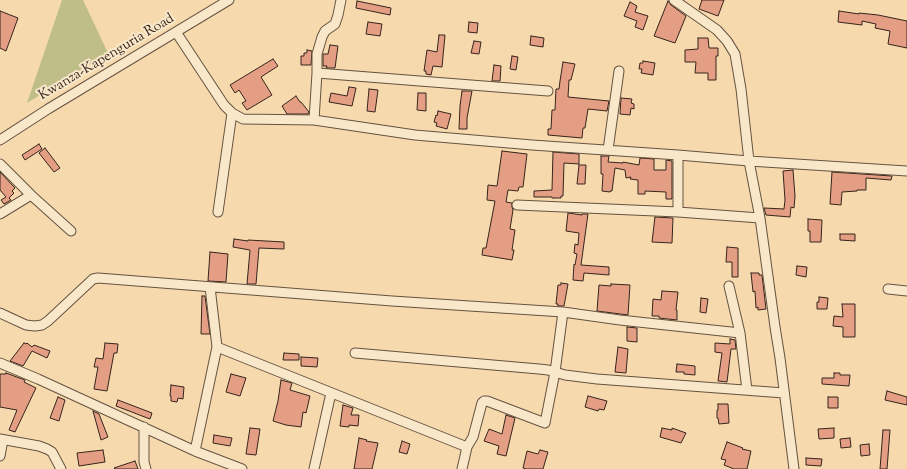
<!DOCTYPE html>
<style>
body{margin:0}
canvas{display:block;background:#f6daae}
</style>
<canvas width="907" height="469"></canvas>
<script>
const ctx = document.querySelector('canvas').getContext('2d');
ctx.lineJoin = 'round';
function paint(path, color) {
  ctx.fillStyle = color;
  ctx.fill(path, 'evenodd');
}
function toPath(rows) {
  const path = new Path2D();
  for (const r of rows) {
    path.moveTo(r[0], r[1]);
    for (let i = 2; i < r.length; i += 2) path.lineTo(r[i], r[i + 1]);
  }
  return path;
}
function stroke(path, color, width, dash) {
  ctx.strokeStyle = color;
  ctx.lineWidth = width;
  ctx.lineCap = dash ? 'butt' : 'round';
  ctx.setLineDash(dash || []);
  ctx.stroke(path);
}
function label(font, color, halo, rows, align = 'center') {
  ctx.font = font + ' "Sorts Mill Goudy",serif';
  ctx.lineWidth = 4;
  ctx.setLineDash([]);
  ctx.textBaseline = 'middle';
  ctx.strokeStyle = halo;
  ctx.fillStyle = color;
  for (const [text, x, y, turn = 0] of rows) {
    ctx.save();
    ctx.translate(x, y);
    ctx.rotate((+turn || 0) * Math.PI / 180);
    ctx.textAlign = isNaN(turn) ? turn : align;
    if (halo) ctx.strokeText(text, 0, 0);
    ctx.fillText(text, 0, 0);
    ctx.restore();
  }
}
paint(toPath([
 [62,0,83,0,108,53,27,103]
]), '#c0be88');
const building = toPath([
 [702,0,724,0,718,16,699,9,702,0],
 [357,1,391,8,390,15,356,8,357,1],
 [668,1,671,5,686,16,675,43,654,36,668,1],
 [630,2,637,6,635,12,648,16,643,30,635,27,637,21,624,16,630,2],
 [0,11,18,18,6,51,0,48,0,11],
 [839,11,859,14,859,13,878,15,907,21,907,48,888,44,890,31,875,28,876,24,862,21,862,25,838,22,839,11],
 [368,22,382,24,380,36,366,34,368,22],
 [469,22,478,23,477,33,468,32,469,22],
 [439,35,445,35,442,67,433,66,431,75,426,74,426,71,424,71,427,50,437,52,439,35],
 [531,36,544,38,543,47,530,45,531,36],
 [698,38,708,38,709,48,718,48,718,56,716,56,716,80,708,80,708,73,695,73,696,62,685,62,685,50,698,49,698,38],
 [474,41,481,42,479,54,471,53,474,41],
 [330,45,338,46,335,68,326,68,327,66,323,66,323,54,328,54,330,45],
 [307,50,312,51,311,65,301,65,301,56,304,56,304,53,307,53,307,50],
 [512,56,518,57,516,70,510,69,512,56],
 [273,59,278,66,261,77,272,95,247,110,242,103,246,101,239,90,235,93,230,85,273,59],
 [643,61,655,63,653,75,641,73,642,69,639,69,640,63,643,63,643,61],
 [563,62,575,64,571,80,569,80,568,97,609,101,607,111,588,109,585,128,583,128,582,138,548,135,548,129,551,129,552,110,555,110,556,89,559,89,560,81,563,62],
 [494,65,501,66,500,81,492,81,494,65],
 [349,87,356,88,352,106,329,102,331,93,347,96,349,87],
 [369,89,378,90,375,112,367,111,369,89],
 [462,91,472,91,467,118,467,129,459,129,460,106,462,91],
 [418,93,426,93,426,111,417,110,418,93],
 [296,96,300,102,301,102,309,112,308,114,287,114,282,106,296,96],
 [621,98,632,99,631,103,634,104,634,109,631,108,630,115,620,114,621,98],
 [438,111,451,114,447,129,436,126,437,123,434,122,436,115,437,116,438,111],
 [39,144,42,149,25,160,22,155,39,144],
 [45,148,60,168,54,172,39,153,45,148],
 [502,151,527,154,523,187,519,187,518,191,508,190,506,202,512,203,512,207,513,210,510,229,515,230,512,250,514,250,512,260,482,255,483,248,486,248,495,201,487,200,488,185,497,186,502,151],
 [553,152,579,154,579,164,564,163,563,196,561,196,561,198,552,198,552,197,534,197,534,191,552,190,553,152],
 [601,156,609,156,608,162,623,163,623,162,639,165,640,158,654,159,654,170,666,170,666,160,672,161,672,199,666,199,666,192,645,191,645,194,638,194,638,180,630,179,631,177,626,178,625,170,615,168,612,191,610,191,610,192,602,191,603,174,601,174,601,156],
 [579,165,586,165,585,184,577,184,579,165],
 [793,170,795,196,794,208,791,207,790,217,766,215,764,208,784,209,785,200,783,171,793,170],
 [0,172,15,188,12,191,14,193,9,198,11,200,4,204,1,200,6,197,0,190,0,172],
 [832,172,892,176,891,180,866,178,866,190,857,190,857,191,842,192,841,205,830,204,832,172],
 [568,213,582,215,582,214,588,214,581,265,609,267,609,275,584,273,583,281,573,280,574,264,575,265,577,254,574,253,575,244,578,245,579,233,566,231,568,213],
 [655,217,673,218,672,243,652,242,655,217],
 [808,219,822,220,821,242,810,242,810,231,808,231,808,219],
 [840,234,855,234,855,241,840,240,840,234],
 [234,239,248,241,248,240,284,242,284,249,259,248,256,284,247,284,250,250,233,247,234,239],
 [727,247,738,248,738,277,732,277,732,262,726,262,727,247],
 [210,252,228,254,226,282,208,281,210,252],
 [797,266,807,267,806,277,796,275,797,266],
 [751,273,759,273,759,275,762,275,766,309,758,310,758,307,756,308,755,291,753,292,751,273],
 [561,283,568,284,564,306,558,306,558,304,556,304,558,285,561,285,561,283],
 [611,284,630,285,628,315,597,311,599,285,611,286,611,284],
 [662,291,678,292,676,310,677,310,677,320,659,318,659,316,652,316,653,299,661,300,662,291],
 [202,296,205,296,210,334,201,334,202,296],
 [819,297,828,298,827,309,817,309,817,302,819,302,819,297],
 [701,298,708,299,706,313,700,312,701,298],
 [842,304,855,304,855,337,843,337,843,327,833,326,834,316,843,317,842,304],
 [627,327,637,328,637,342,627,341,627,327],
 [730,339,735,340,736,349,731,349,727,382,718,381,722,353,715,352,715,343,730,344,730,339],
 [24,343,26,344,27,343,32,347,34,345,50,351,47,358,32,351,23,366,10,361,24,343],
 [105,343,118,344,117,353,114,353,107,391,94,389,98,367,94,367,96,358,103,359,105,343],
 [618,347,628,349,626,373,615,372,618,347],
 [284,353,299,354,299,360,283,360,284,353],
 [301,357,318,358,317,367,301,366,301,357],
 [677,364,695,366,695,375,684,374,684,372,676,372,677,364],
 [6,373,25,380,24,382,36,388,15,432,9,430,17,410,0,407,0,374,6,374,6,373],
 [834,373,840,373,840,375,850,375,849,386,822,384,822,378,834,378,834,373],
 [231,374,246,378,240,396,226,392,231,374],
 [281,380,292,383,290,390,310,396,306,413,303,412,301,427,286,425,273,421,278,401,281,380],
 [171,385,184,387,183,399,178,398,177,402,171,401,171,396,170,396,171,385],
 [887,391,907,397,907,405,885,400,887,391],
 [588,396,607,401,604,410,599,409,598,411,585,407,588,396],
 [58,397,65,400,59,421,50,418,58,397],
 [828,397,838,397,838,408,828,408,828,397],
 [118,400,152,413,150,419,116,406,118,400],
 [718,404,728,404,729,423,719,424,718,418,717,418,717,410,718,410,718,404],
 [343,405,353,408,351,415,359,415,358,426,349,425,349,427,340,426,343,405],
 [93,411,99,414,108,437,101,440,93,411],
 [506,415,515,418,506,456,497,454,499,446,484,441,489,429,502,434,506,415],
 [250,428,260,429,256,455,246,454,250,428],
 [662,428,672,430,672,428,686,433,681,443,660,437,662,428],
 [834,428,834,438,819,439,818,429,834,428],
 [883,430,890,430,887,469,880,469,883,430],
 [214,435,232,438,230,446,213,443,214,435],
 [359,438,367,440,366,441,378,443,372,469,354,469,359,438],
 [850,438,851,447,841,448,840,439,850,438],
 [402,441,410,444,407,454,399,452,402,441],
 [727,442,743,448,742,449,751,451,747,469,734,469,724,465,726,460,721,459,727,442],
 [869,444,870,455,861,456,860,445,869,444],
 [103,450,105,462,79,466,77,453,103,450],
 [540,450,548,452,543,469,526,469,523,468,527,451,538,454,540,450],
 [806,458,822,459,821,466,806,465,806,458],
 [135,461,138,469,115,469,114,468,135,461]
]);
paint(building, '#e39e84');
stroke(building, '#36241c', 1);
const minor = toPath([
 [674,0,717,30,727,41,735,54,741,89,749,161,760,218,775,327,780,358,794,469],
 [176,32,224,105,232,113,243,119,314,120,415,135,532,145,678,155,749,161,907,171],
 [317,73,317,54,322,37,325,31,335,24,338,15,341,0],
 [314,120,317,73,548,91],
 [0,140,48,109,229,0],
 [608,150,619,71],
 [0,164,31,195,71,231],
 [517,205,678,212,760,218],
 [218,212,232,113],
 [678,212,678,155],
 [0,214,31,195],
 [729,286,740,333],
 [888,289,907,291],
 [0,313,26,325,35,326,42,325,48,321,93,279,98,278,392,301,563,312,620,320,740,333,747,390],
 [217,347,467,447],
 [355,353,539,369,548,370,565,375,597,379,784,393],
 [0,363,38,379,195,451,242,469],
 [144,427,144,462,146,469],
 [0,439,39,446,47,449,52,452,61,469],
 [195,451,217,347,210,287],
 [0,456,3,440],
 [314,469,331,393],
 [462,469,467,447,473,437,482,403,484,401,487,401,545,423,555,372,563,312]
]);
stroke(minor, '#665240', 11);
stroke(minor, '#f9e7ca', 9);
label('14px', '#36241c', '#f9e7ca', [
 ["Kwanza-Kapenguria Road",107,58,-31]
]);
</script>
